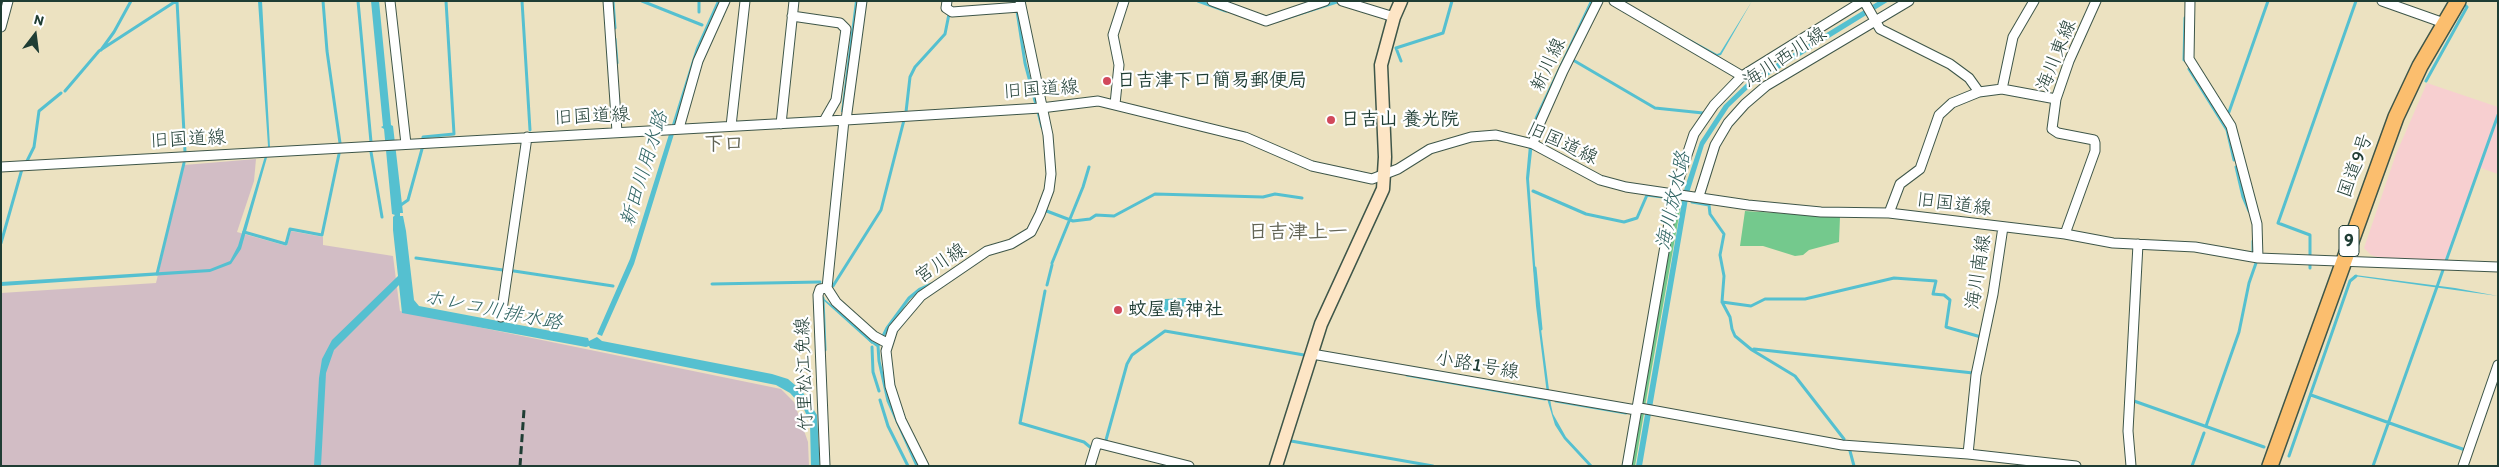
<!DOCTYPE html>
<meta charset="utf-8">
<style>
body{margin:0}
#map{position:relative;width:2499px;height:467px;overflow:hidden;background:#ece2c1;font-family:Itim,sans-serif}
canvas{display:block}
.frame{position:absolute;inset:0;border:2px solid #1f3d34;pointer-events:none}
.north{position:absolute;left:10px;top:10px;width:50px;height:50px;-webkit-text-stroke:4px #fff;paint-order:stroke;rotate:15deg;font-size:14px;font-weight:700;line-height:20px;text-align:center;color:#1f3d34}
.north::after{content:'';display:block;margin:auto;width:18px;height:22px;background:#1f3d34;clip-path:polygon(50% 0,100% 100%,50% 72%,0 100%)}
</style>
<div id="map">
<canvas width="2499" height="467"></canvas>
<div class="frame"></div>
<div class="north">N</div>
</div>
<script>
const ctx = document.querySelector('canvas').getContext('2d');
ctx.lineJoin = 'round';
function paint(path, color) {
  ctx.fillStyle = color;
  ctx.fill(path, 'evenodd');
}
function toPath(rows) {
  const path = new Path2D();
  for (const r of rows) {
    path.moveTo(r[0], r[1]);
    for (let i = 2; i < r.length; i += 2) path.lineTo(r[i], r[i + 1]);
  }
  return path;
}
function stroke(path, color, width, dash) {
  ctx.strokeStyle = color;
  ctx.lineWidth = width;
  ctx.lineCap = dash ? 'butt' : 'round';
  ctx.setLineDash(dash || []);
  ctx.stroke(path);
}
function label(font, color, halo, rows, align = 'center') {
  ctx.font = font + ' Itim,"Klee One",sans-serif';
  ctx.lineWidth = 4.5;
  ctx.setLineDash([]);
  ctx.textBaseline = 'middle';
  ctx.strokeStyle = halo;
  ctx.fillStyle = color;
  for (const [text, x, y, turn = 0] of rows) {
    ctx.save();
    ctx.translate(x, y);
    ctx.rotate((+turn || 0) * Math.PI / 180);
    ctx.textAlign = isNaN(turn) ? turn : align;
    if (halo) ctx.strokeText(text, 0, 0);
    ctx.fillText(text, 0, 0);
    ctx.restore();
  }
}
paint(toPath([
 [2427,83,2498,107,2498,174,2478,167,2445,261,2383,259,2371,255,2364,248,2396,154]
]), '#f7cfd0');
paint(toPath([
 [256,159,254,181,237,232,287,246,291,231,323,237,323,245,393,256,400,311,781,389,794,402,808,442,809,466,1,466,1,293,156,283,184,165]
]), '#d2bdc5');
paint(toPath([
 [1680,198,1682,199,1645,406,1641,405,1677,201],
 [1745,211,1840,217,1839,242,1809,250,1803,255,1795,256,1763,246,1740,246],
 [1640,412,1644,413,1635,466,1630,466]
]), '#74c98d');
paint(toPath([
 [258,1,262,1,270,147,241,249,231,264,210,272,1,286,1,282,210,269,230,261,238,246,268,146],
 [371,1,379,1,391,125,393,126,403,213,400,213,400,216,403,216,406,231,414,300,419,306,588,338,589,341,597,337,602,341,772,374,788,379,802,391,817,415,820,466,811,466,810,423,803,407,790,393,776,385,590,348,589,346,586,347,402,313,399,285,334,350,326,373,321,466,314,466,319,378,322,359,332,340,398,276,393,230,393,217,395,215,392,214,384,129,381,127,383,126],
 [717,1,722,1,678,121,634,264,602,336,597,334,630,259,696,48],
 [855,1,857,1,844,112,841,112],
 [1590,1,1593,1,1534,133,1529,179,1538,306,1551,405,1553,414,1566,437,1593,466,1589,466,1564,439,1555,425,1548,402,1536,306,1526,178,1530,134,1535,117],
 [1620,1,1717,54,1720,53,1752,1,1721,55,1717,56],
 [1879,1,1889,1,1751,86,1729,107,1704,145,1689,193,1642,466,1636,466,1684,190,1700,142,1724,105,1751,79],
 [2355,275,2455,288,2498,296,2354,276],
 [822,297,874,341,872,344,822,299],
 [1187,298,1188,305,1181,307,1180,304,1174,306,1175,310,1162,313,1165,299]
]), '#55c0d0');
stroke(toPath([
 [177,1,185,152],
 [323,1,327,51,340,143],
 [358,1,371,142],
 [522,1,530,130],
 [613,1,615,28],
 [642,1,702,25],
 [699,1,699,12],
 [1198,1,1226,11],
 [1017,11,1025,63,1042,127],
 [1277,21,1340,1],
 [615,39,617,63],
 [101,50,114,32,131,1],
 [1573,60,1655,108,1703,113],
 [2184,60,2185,18],
 [1401,61,1396,48,1443,33,1452,1],
 [2189,69,2227,130,2234,160],
 [2426,81,2467,7,2462,2],
 [65,91,99,51,176,1],
 [906,112,910,77,915,67,945,34,949,14],
 [2229,112,2268,1],
 [371,152,382,217],
 [27,161,34,147,39,111,61,93],
 [2236,167,2243,197,2249,211],
 [1533,191,1586,214,1624,222,1637,218,1647,195,1663,197],
 [1692,202,1709,205,1710,214,1724,234,1720,255,1724,276,1722,302,1730,317,1732,329,1735,336,1752,350,1795,376,1844,439],
 [398,207,408,200,422,149,423,137,454,134,446,1],
 [1044,210,1073,221,1090,219,1096,215,1114,216,1155,194,1263,197,1275,194,1302,198],
 [244,232,286,244,290,229,322,235,339,154],
 [1,243,22,169],
 [2253,255,2253,241],
 [416,258,503,270],
 [2446,261,2498,115],
 [1052,263,1083,187,1089,167],
 [1535,268,1541,329],
 [2310,268,2310,235,2278,223,2356,1],
 [514,271,613,286],
 [157,274,184,163],
 [712,284,820,282],
 [1047,285,1052,265],
 [833,286,881,210,904,120],
 [1045,291,1020,423,1084,442,1090,447],
 [823,298,825,350],
 [1722,302,1751,306,1765,299,1805,299,1894,278,1936,281,1933,294,1944,295,1950,300,1946,327,1981,337],
 [870,340,878,346,879,361,888,401,917,466],
 [878,346,887,328,909,298,920,289,931,284],
 [872,347,873,372,879,391],
 [1754,349,1973,373,1974,370],
 [1407,375,1545,399],
 [2311,395,2468,451],
 [880,400,888,426,908,466],
 [1556,401,1626,413],
 [2134,401,2264,447],
 [2206,426,2239,332,2249,283,2256,263],
 [1106,440,1127,364,1132,355,1165,331,1304,355],
 [1291,441,1433,466],
 [1850,451,1854,466],
 [2289,456,2350,281,2356,276],
 [2192,466,2204,433],
 [2373,466,2443,270]
]), '#55c0d0', 3);
const minor = toPath([
 [390,1,406,144],
 [608,1,617,132],
 [947,1,946,8,952,12,1020,7],
 [1212,1,1266,21,1325,1],
 [1342,1,1394,17],
 [1614,1,1742,76],
 [1864,1,1880,29,1950,64,1969,78,1979,92],
 [2190,1,2189,59,2231,126,2257,224,2258,258],
 [2382,1,2444,23],
 [792,16,840,23,846,29,836,100,824,121],
 [1,27,8,1],
 [2002,89,2013,37,2034,1],
 [1115,104,1119,65,1113,35,1124,1],
 [844,120,827,288,836,302,874,336,887,343],
 [846,120,862,1],
 [781,124,794,1],
 [731,126,745,1],
 [679,128,698,61,725,1],
 [1533,144,1539,125,1563,71,1598,1],
 [1,167,846,120,1041,108,1098,101,1245,137,1312,166,1372,179,1398,169,1430,149,1471,137,1496,135,1533,144,1600,180,1626,187,1748,205,1821,212,1889,213,2065,234,2113,243,2195,247,2258,258,2498,267],
 [1699,196,1715,145,1728,123,1745,104,1766,86,1909,1],
 [1889,213,1900,184,1920,169,1939,115,1952,103,1979,92,2002,89,2056,99],
 [2065,234,2095,151,2095,143,2094,140,2058,133,2052,129,2056,99,2069,61,2096,1],
 [501,317,527,137],
 [1312,354,1636,410,1640,408,1842,445,1968,454,2076,466],
 [1968,454,1976,375,1993,294,2003,227],
 [825,466,818,295,820,289,827,288],
 [924,466,901,420,890,386,886,351,893,329,921,296,987,251,1011,244,1031,232,1040,214,1049,190,1051,174,1048,135,1020,1],
 [1090,466,1097,443,1189,466],
 [1627,466,1674,194,1694,134,1714,105,1742,76,1863,1],
 [2131,466,2128,431,2138,244],
 [2463,466,2498,365]
]);
const secondary = toPath([
 [1276,466,1321,324,1383,189,1385,157,1381,65,1394,17,1401,1]
]);
const trunk = toPath([
 [2270,466,2396,117,2420,66,2458,1]
]);
stroke(minor, '#3e5649', 11);
stroke(secondary, '#3e5649', 15);
stroke(trunk, '#3e5649', 18);
stroke(minor, '#fff', 9);
stroke(secondary, '#fde5c5', 12);
stroke(trunk, '#fbbe6e', 15);
stroke(toPath([
 [520,466,524,410]
]), '#1f3d34', 3, [8, 4]);
for (const [x, y, r, color] of [
 [1107,81,5,"#d1495b"],
 [1331,120,5,"#d1495b"],
 [1118,310,5,"#d1495b"]
]) {
  const dot = new Path2D();
  dot.arc(x, y, r, 0, 2 * Math.PI);
  ctx.fillStyle = color;
  ctx.fill(dot);
  stroke(dot, '#fff', 2);
}
for (const [x, y, w] of [
 [2349,241,20]
]) {
  const box = new Path2D();
  box.roundRect(x - w / 2, y - 15.5, w, 31, 4);
  ctx.fillStyle = '#fff';
  ctx.fill(box);
  stroke(box, '#1f3d34', 1);
}
label('bold 18px', '#1f3d34', null, [
 ["9",2349,241]
]);
label('19px', '#1f3d34', '#fff', [
 ["海川東線",2057,56,-68],
 ["海川西川線",1785,58,-33],
 ["新川線",1549,65,-65],
 ["旧国道線",1041,90,-4],
 ["旧国道線",592,117,-3],
 ["旧国道線",188,140,-3],
 ["旧国道線",1562,144,25],
 ["国道9号",2356,166,-70],
 ["旧国道線",1954,205,7],
 ["宮川線",941,264,-34],
 ["海川南線",1979,272,-81],
 ["小路1号線",1477,366,10],
 ["竹里松江免線",805,374,-92]
]);
label('bold 19px', '#1f3d34', '#fff', [
 ["日吉津下口簡易郵便局",1117,81],
 ["日吉山 養光院",1341,120],
 ["蚊屋島神社",1128,310]
], 'left');
label('bold 20px', '#626455', '#fff', [
 ["下口",724,145],
 ["日吉津上一",1298,233]
]);
label('italic 20px', '#2f6463', '#fff', [
 ["新田川用水路",645,169,-73],
 ["海川放水路",1674,201,-78],
 ["ホレコ川排水路",493,311,11]
]);
</script>
